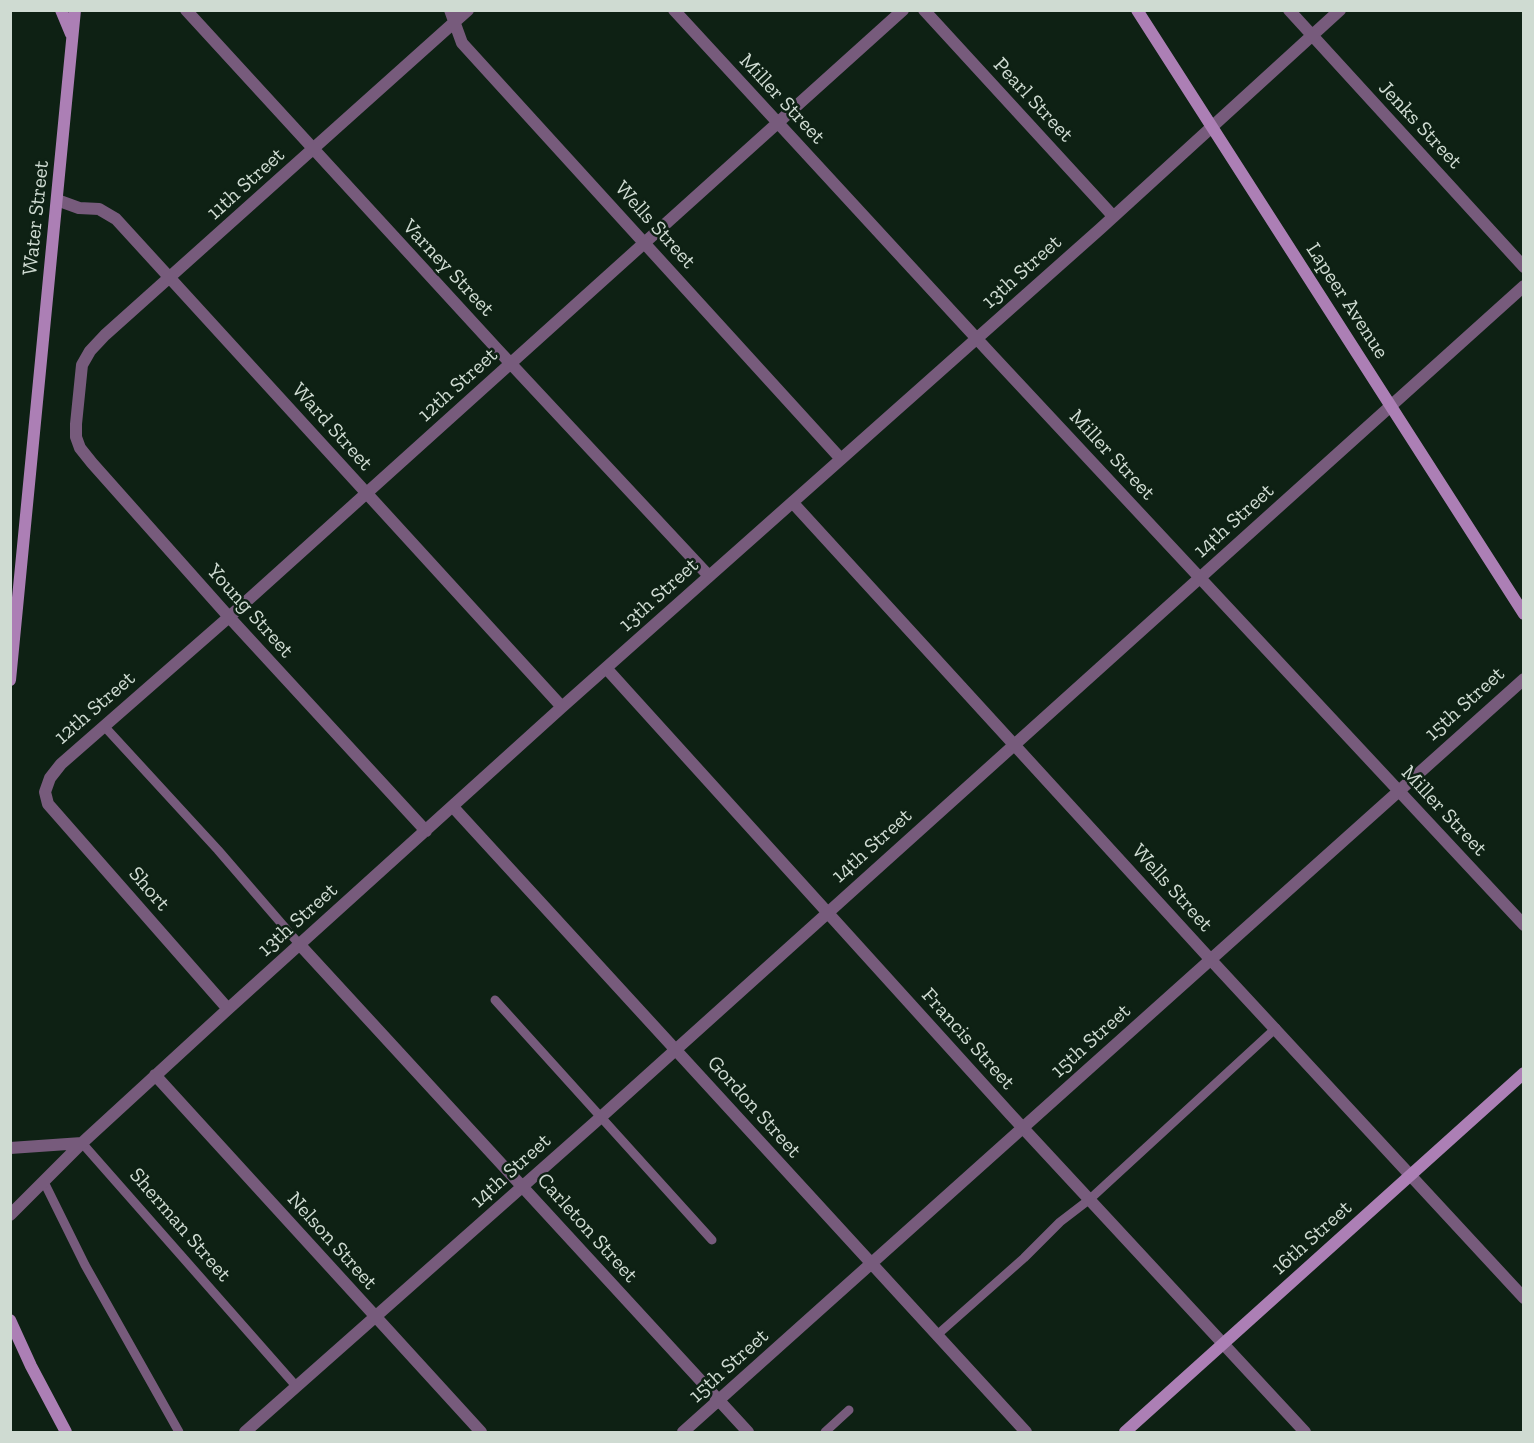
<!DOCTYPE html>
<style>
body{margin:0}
#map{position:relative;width:1534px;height:1443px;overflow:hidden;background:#0e2114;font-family:"Zilla Slab",serif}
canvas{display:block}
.frame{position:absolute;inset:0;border:12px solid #cfdbd2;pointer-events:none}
</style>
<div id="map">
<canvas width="1534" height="1443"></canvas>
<div class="frame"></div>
</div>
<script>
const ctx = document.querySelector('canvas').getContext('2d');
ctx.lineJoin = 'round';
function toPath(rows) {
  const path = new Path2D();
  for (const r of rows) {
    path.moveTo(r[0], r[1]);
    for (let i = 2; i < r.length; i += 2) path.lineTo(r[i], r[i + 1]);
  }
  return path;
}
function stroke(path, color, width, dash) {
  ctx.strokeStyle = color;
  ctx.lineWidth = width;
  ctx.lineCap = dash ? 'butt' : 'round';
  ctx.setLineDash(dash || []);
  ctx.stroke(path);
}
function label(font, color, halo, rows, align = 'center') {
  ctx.font = font + ' "Zilla Slab",serif';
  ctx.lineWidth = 5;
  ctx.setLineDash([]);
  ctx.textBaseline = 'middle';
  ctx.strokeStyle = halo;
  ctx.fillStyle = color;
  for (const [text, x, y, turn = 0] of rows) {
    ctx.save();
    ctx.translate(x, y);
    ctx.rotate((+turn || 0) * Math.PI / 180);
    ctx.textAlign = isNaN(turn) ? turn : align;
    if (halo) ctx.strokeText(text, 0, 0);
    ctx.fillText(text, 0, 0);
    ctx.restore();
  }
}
stroke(toPath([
 [104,726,218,850,300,945],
 [495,1000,712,1240],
 [82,1143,296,1386],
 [44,1182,85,1265,179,1432],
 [937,1335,1024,1258,1060,1222,1090,1199,1276,1028],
 [825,1432,849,1410]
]), '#775b7c', 9);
stroke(toPath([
 [186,10,498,350,709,576],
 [450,10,462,43,841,459],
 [674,10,990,353,1524,925],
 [924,10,1113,216],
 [1289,10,1524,267],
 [57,200,79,208,99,209,116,219,562,707],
 [793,503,1211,960,1524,1298],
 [606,668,1010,1114,1305,1432],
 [453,807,1026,1432],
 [426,831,229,617,92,463,80,448,76,437,76,424,82,365,90,351,105,335,468,10],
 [300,945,748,1432],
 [228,1009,48,804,45,792,50,778,61,764,229,617,903,10],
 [155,1075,481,1432],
 [10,1148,82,1143],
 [10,1215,82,1143,228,1009,562,707,1100,229,1340,10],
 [245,1432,601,1117,1524,286],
 [683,1432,1524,679]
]), '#775b7c', 12);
stroke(toPath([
 [61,10,71,34],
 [1137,10,1524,614],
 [10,680,75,10],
 [10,1320,31,1366,66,1432],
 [1125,1432,1524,1073]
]), '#ac7fb5', 12);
label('21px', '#cfdbd2', '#0e2114', [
 ["Miller Street",782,99,47],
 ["Pearl Street",1033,100,47],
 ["Jenks Street",1420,125,47],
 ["11th Street",246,184,-42],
 ["Water Street",36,218,-84],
 ["Wells Street",655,225,48],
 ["Varney Street",448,268,47],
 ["13th Street",1022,272,-42],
 ["Lapeer Avenue",1347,301,57],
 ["12th Street",458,385,-42],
 ["Ward Street",332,427,48],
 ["Miller Street",1112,455,47],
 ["14th Street",1234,521,-42],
 ["13th Street",659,595,-42],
 ["Young Street",250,611,48],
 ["15th Street",1465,704,-42],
 ["12th Street",95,708,-41],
 ["Miller Street",1444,811,47],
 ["14th Street",872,846,-42],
 ["Wells Street",1172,888,48],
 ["Short",149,889,49],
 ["13th Street",298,920,-42],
 ["Francis Street",968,1039,48],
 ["15th Street",1091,1041,-42],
 ["Gordon Street",754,1107,48],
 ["14th Street",511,1171,-42],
 ["Sherman Street",180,1225,49],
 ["Carleton Street",587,1228,48],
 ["16th Street",1312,1238,-42],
 ["Nelson Street",332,1241,48],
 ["15th Street",729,1366,-42]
]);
</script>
